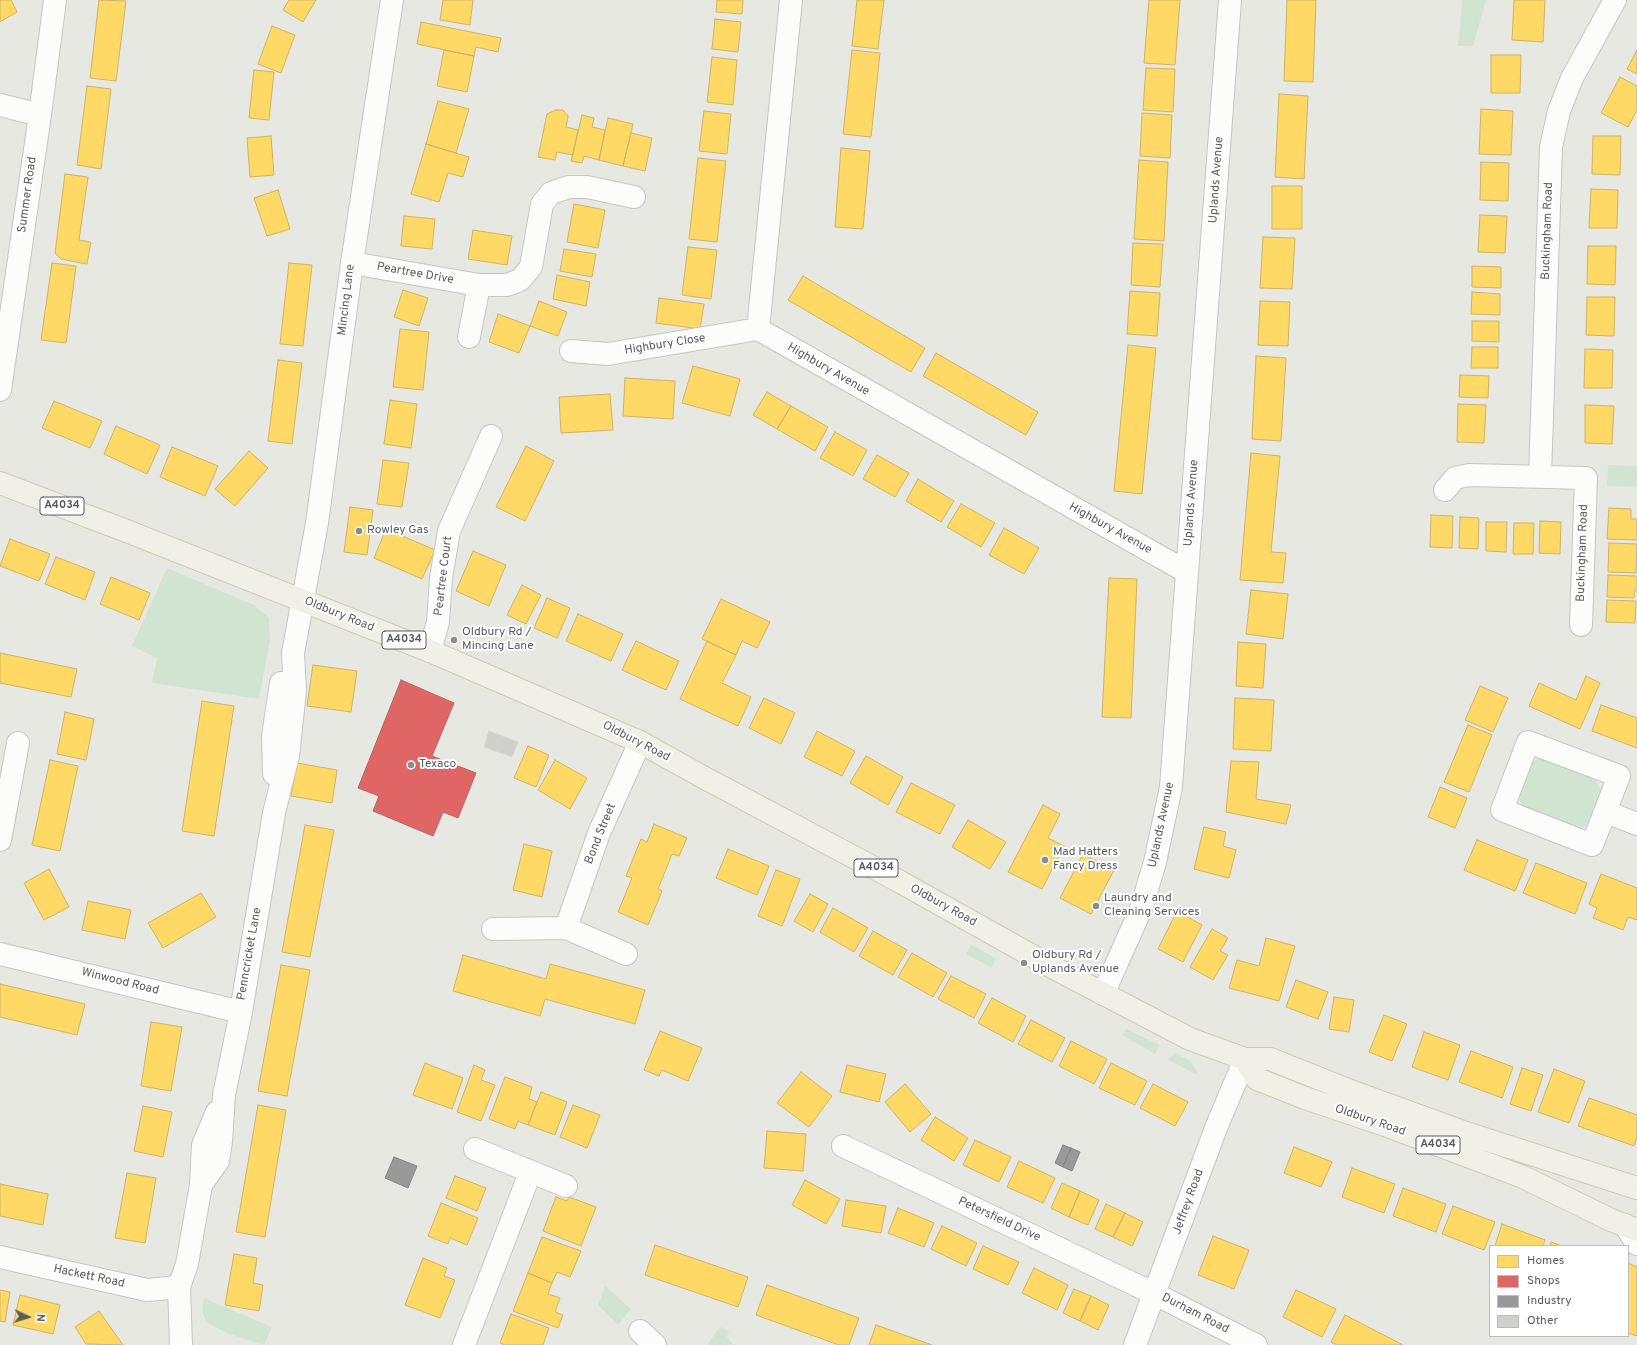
<!DOCTYPE html>
<style>
body{margin:0}
#map{position:relative;width:1637px;height:1345px;overflow:hidden;background:#e8e8e3;font-family:Overpass,sans-serif}
canvas{display:block}
.legend{position:absolute;left:1489px;top:1245px;width:140px;height:92px;box-sizing:border-box;background:#fff;border:1px solid #bdbdbf;margin:0;padding:5px 7px;list-style:none;font-size:12px;color:#595b60}
.legend li{display:flex;align-items:center;gap:8px;height:20px}
.legend b{width:20px;border:1px solid #bdbdbf}
.north{position:absolute;left:8px;top:1297px;width:40px;height:40px;-webkit-text-stroke:3px #fff;paint-order:stroke;rotate:94deg;font-size:11px;font-weight:700;line-height:16px;text-align:center;color:#595b60}
.north::after{content:'';display:block;margin:auto;width:14px;height:18px;background:#595b60;clip-path:polygon(50% 0,100% 100%,50% 72%,0 100%)}
</style>
<div id="map">
<canvas width="1637" height="1345"></canvas>
<ul class="legend">
<li><b style="height:11px;background:#ffd966"></b>Homes</li>
<li><b style="height:11px;background:#e06666"></b>Shops</li>
<li><b style="height:11px;background:#999"></b>Industry</li>
<li><b style="height:11px;background:#cfcfcc"></b>Other</li>
</ul>
<div class="north">N</div>
</div>
<script>
const ctx = document.querySelector('canvas').getContext('2d');
ctx.lineJoin = 'round';
function paint(path, color) {
  ctx.fillStyle = color;
  ctx.fill(path, 'evenodd');
}
function toPath(rows) {
  const path = new Path2D();
  for (const r of rows) {
    path.moveTo(r[0], r[1]);
    for (let i = 2; i < r.length; i += 2) path.lineTo(r[i], r[i + 1]);
  }
  return path;
}
function stroke(path, color, width, dash) {
  ctx.strokeStyle = color;
  ctx.lineWidth = width;
  ctx.lineCap = dash ? 'butt' : 'round';
  ctx.setLineDash(dash || []);
  ctx.stroke(path);
}
function label(font, color, halo, rows, align = 'center') {
  ctx.font = font + ' Overpass,sans-serif';
  ctx.lineWidth = 4;
  ctx.setLineDash([]);
  ctx.textBaseline = 'middle';
  ctx.strokeStyle = halo;
  ctx.fillStyle = color;
  for (const [text, x, y, turn = 0] of rows) {
    ctx.save();
    ctx.translate(x, y);
    ctx.rotate((+turn || 0) * Math.PI / 180);
    ctx.textAlign = isNaN(turn) ? turn : align;
    if (halo) ctx.strokeText(text, 0, 0);
    ctx.fillText(text, 0, 0);
    ctx.restore();
  }
}
paint(toPath([
 [1462,0,1486,0,1473,46,1458,46],
 [1608,465,1637,466,1637,487,1607,486],
 [167,568,254,605,269,618,270,640,259,699,152,683,157,658,132,646],
 [1539,758,1594,779,1599,785,1602,792,1591,823,1578,829,1521,806,1519,792,1528,768,1533,762],
 [971,945,996,958,992,968,966,954],
 [1126,1029,1160,1045,1155,1054,1122,1035],
 [1175,1053,1191,1061,1198,1075,1168,1060],
 [605,1286,631,1309,618,1325,598,1305],
 [204,1298,272,1327,264,1345,229,1334,209,1324,204,1317,202,1309],
 [720,1327,729,1331,727,1337,734,1345,707,1345]
]), '#d1e4d2');
const homes = toPath([
 [0,0,11,0,17,12,0,22,0,0],
 [99,0,126,1,116,81,90,78,99,0],
 [289,0,316,0,303,22,283,10,289,0],
 [443,0,473,0,470,25,440,20,443,0],
 [717,0,743,0,742,14,716,12,717,0],
 [857,0,884,0,878,49,852,46,857,0],
 [1149,0,1180,0,1175,65,1144,63,1149,0],
 [1287,0,1316,0,1313,82,1284,81,1287,0],
 [1514,0,1545,0,1543,42,1512,40,1514,0],
 [715,19,741,22,738,52,712,49,715,19],
 [421,22,501,38,498,52,476,47,474,56,417,44,421,22],
 [272,26,295,35,281,73,258,64,272,26],
 [444,50,474,56,467,92,437,86,444,50],
 [852,50,880,53,871,137,843,134,852,50],
 [1637,50,1637,74,1627,69,1637,50],
 [1491,55,1521,55,1520,93,1491,93,1491,55],
 [712,57,737,60,733,105,707,102,712,57],
 [1146,68,1175,69,1173,112,1143,110,1146,68],
 [254,70,274,72,269,120,249,118,254,70],
 [1620,77,1637,86,1637,110,1628,127,1601,113,1620,77],
 [87,86,111,89,101,169,77,165,87,86],
 [1279,94,1308,96,1304,179,1275,177,1279,94],
 [438,101,469,109,456,153,426,144,438,101],
 [1481,109,1513,111,1511,155,1479,154,1481,109],
 [556,110,563,110,568,116,566,127,578,130,573,155,557,152,555,160,538,157,547,114,556,110],
 [704,111,731,114,727,154,699,151,704,111],
 [1142,113,1172,115,1170,158,1140,156,1142,113],
 [582,115,594,118,592,127,605,130,599,160,584,156,582,163,571,161,582,115],
 [608,118,633,124,623,166,599,160,608,118],
 [631,133,652,138,645,171,623,166,631,133],
 [271,136,274,175,250,177,247,138,271,136],
 [1593,136,1621,136,1620,175,1592,174,1593,136],
 [426,144,469,157,463,177,448,173,439,202,411,194,426,144],
 [841,148,870,151,863,229,835,227,841,148],
 [698,158,726,161,717,242,689,239,698,158],
 [1139,160,1168,162,1164,241,1134,239,1139,160],
 [1481,162,1509,163,1508,201,1480,200,1481,162],
 [65,174,88,177,79,240,91,242,87,264,61,259,55,253,65,174],
 [1272,186,1302,186,1302,229,1272,229,1272,186],
 [1591,189,1618,190,1617,228,1589,228,1591,189],
 [278,190,290,229,267,236,254,198,278,190],
 [574,204,605,210,598,248,567,242,574,204],
 [1480,215,1507,216,1505,253,1478,252,1480,215],
 [404,216,435,219,432,249,401,246,404,216],
 [473,230,512,236,507,265,468,259,473,230],
 [1263,237,1295,238,1292,289,1260,288,1263,237],
 [1133,243,1163,244,1160,287,1131,285,1133,243],
 [1588,246,1616,246,1615,285,1587,284,1588,246],
 [688,247,717,250,711,299,682,295,688,247],
 [564,249,596,254,592,277,560,271,564,249],
 [52,263,76,266,66,343,41,340,52,263],
 [289,263,312,265,303,346,280,344,289,263],
 [1472,266,1501,267,1501,288,1472,287,1472,266],
 [557,275,590,282,586,306,553,299,557,275],
 [803,276,925,348,911,372,788,300,803,276],
 [403,290,428,298,419,326,394,317,403,290],
 [1130,291,1160,293,1157,336,1127,334,1130,291],
 [1472,292,1500,294,1500,315,1471,314,1472,292],
 [1587,297,1615,297,1614,336,1586,335,1587,297],
 [659,298,704,304,700,329,656,323,659,298],
 [539,301,567,312,558,336,530,326,539,301],
 [1260,301,1290,302,1288,346,1258,345,1260,301],
 [498,314,530,326,519,353,489,342,498,314],
 [1472,321,1499,321,1499,342,1472,341,1472,321],
 [400,329,429,332,423,390,393,387,400,329],
 [1128,345,1156,348,1142,494,1114,491,1128,345],
 [1472,347,1498,347,1498,368,1471,368,1472,347],
 [1585,349,1613,350,1612,388,1584,388,1585,349],
 [936,353,1038,412,1026,435,923,376,936,353],
 [1256,356,1286,358,1281,441,1252,439,1256,356],
 [278,360,302,363,292,444,268,441,278,360],
 [693,366,740,379,730,416,682,403,693,366],
 [1460,375,1489,376,1488,398,1459,397,1460,375],
 [625,378,675,381,673,419,623,416,625,378],
 [767,392,791,406,777,429,753,415,767,392],
 [610,394,613,430,561,433,559,397,610,394],
 [390,400,417,404,411,448,384,444,390,400],
 [54,401,102,421,90,448,42,428,54,401],
 [1458,404,1486,405,1484,443,1457,442,1458,404],
 [1585,405,1614,406,1612,444,1585,443,1585,405],
 [791,406,828,427,815,451,777,429,791,406],
 [116,426,160,445,147,474,104,454,116,426],
 [835,432,867,450,853,476,820,458,835,432],
 [526,446,554,461,525,521,496,507,526,446],
 [172,447,218,466,205,496,160,477,172,447],
 [249,451,268,468,235,506,215,489,249,451],
 [1251,453,1280,456,1271,552,1286,553,1283,583,1240,580,1251,453],
 [877,455,909,473,895,497,863,479,877,455],
 [383,460,409,463,402,507,377,504,383,460],
 [918,479,954,501,941,522,906,501,918,479],
 [961,504,995,523,981,547,947,527,961,504],
 [350,507,373,510,367,555,344,552,350,507],
 [1609,508,1631,509,1631,519,1637,519,1637,540,1607,539,1609,508],
 [1431,515,1453,516,1452,548,1430,547,1431,515],
 [1460,517,1479,518,1478,549,1459,548,1460,517],
 [1540,521,1561,522,1560,554,1539,553,1540,521],
 [1486,522,1507,522,1506,552,1486,551,1486,522],
 [1514,523,1534,523,1533,554,1513,554,1514,523],
 [1004,528,1039,548,1024,574,989,555,1004,528],
 [386,529,435,550,422,579,374,558,386,529],
 [10,539,50,554,39,581,0,566,10,539],
 [1609,543,1637,544,1636,573,1608,572,1609,543],
 [473,551,506,565,489,606,456,591,473,551],
 [56,557,95,572,85,600,45,584,56,557],
 [1608,575,1637,576,1637,590,1635,590,1634,598,1607,597,1608,575],
 [111,577,150,593,139,620,100,604,111,577],
 [1109,578,1137,579,1131,718,1102,717,1109,578],
 [522,585,541,595,526,624,507,615,522,585],
 [1251,590,1288,594,1283,639,1246,634,1251,590],
 [547,598,570,608,557,638,534,628,547,598],
 [721,599,770,622,757,648,742,641,736,655,702,639,721,599],
 [1607,600,1636,601,1635,623,1606,622,1607,600],
 [578,614,623,634,611,661,566,641,578,614],
 [636,641,679,661,666,690,622,670,636,641],
 [707,641,736,655,722,683,751,697,738,726,680,699,707,641],
 [1238,642,1266,644,1263,688,1236,686,1238,642],
 [0,653,77,669,71,697,0,683,0,653],
 [313,665,357,671,351,712,307,706,313,665],
 [1586,676,1600,683,1580,729,1529,706,1539,683,1576,700,1586,676],
 [1480,686,1508,698,1493,732,1465,720,1480,686],
 [764,698,795,713,781,744,749,728,764,698],
 [1235,698,1274,700,1271,751,1233,749,1235,698],
 [202,701,234,706,214,836,182,831,202,701],
 [1601,705,1637,718,1637,748,1592,731,1601,705],
 [65,712,94,719,86,760,57,754,65,712],
 [1468,725,1492,735,1469,792,1444,782,1468,725],
 [817,731,855,751,842,776,804,757,817,731],
 [528,746,549,755,536,787,514,778,528,746],
 [866,756,903,777,888,805,850,783,866,756],
 [50,760,78,766,60,851,32,845,50,760],
 [555,760,587,778,570,809,538,790,555,760],
 [1231,761,1259,762,1256,799,1291,805,1286,824,1226,812,1231,761],
 [297,763,337,770,332,803,291,796,297,763],
 [911,783,955,805,940,834,896,812,911,783],
 [1440,787,1467,798,1455,828,1428,817,1440,787],
 [1043,805,1060,814,1048,838,1064,846,1042,889,1008,872,1043,805],
 [968,820,1006,842,990,869,952,847,968,820],
 [654,824,687,838,679,856,672,854,658,889,662,891,648,925,618,912,632,878,626,876,641,839,647,842,654,824],
 [305,825,334,830,310,957,282,952,305,825],
 [1204,827,1226,832,1223,846,1236,850,1229,878,1194,869,1204,827],
 [1477,840,1528,860,1515,891,1464,870,1477,840],
 [524,844,552,851,542,897,513,890,524,844],
 [728,849,769,866,757,895,716,878,728,849],
 [1083,854,1114,870,1091,914,1060,898,1083,854],
 [1536,863,1587,883,1575,914,1523,893,1536,863],
 [49,869,69,907,44,920,24,883,49,869],
 [776,870,800,879,782,926,758,916,776,870],
 [1601,874,1637,888,1637,920,1628,917,1623,930,1593,918,1597,908,1589,904,1601,874],
 [201,893,216,917,163,948,148,923,201,893],
 [810,894,828,904,813,932,794,921,810,894],
 [88,901,131,910,125,939,82,930,88,901],
 [833,908,868,928,854,952,820,932,833,908],
 [1177,911,1202,925,1183,962,1158,949,1177,911],
 [1212,929,1228,938,1220,951,1228,955,1213,980,1190,967,1212,929],
 [873,931,907,950,893,975,859,956,873,931],
 [1266,938,1295,946,1279,1001,1229,988,1237,960,1259,966,1266,938],
 [912,953,947,973,933,997,898,977,912,953],
 [463,955,546,979,550,964,645,990,635,1024,545,999,540,1016,453,991,463,955],
 [281,965,310,970,287,1096,258,1091,281,965],
 [951,976,986,994,974,1018,938,999,951,976],
 [1296,980,1328,992,1318,1019,1286,1007,1296,980],
 [0,984,85,1004,77,1035,0,1017,0,984],
 [1334,997,1354,1000,1349,1032,1329,1029,1334,997],
 [992,998,1026,1016,1013,1042,978,1023,992,998],
 [1384,1015,1407,1024,1392,1061,1369,1052,1384,1015],
 [1031,1020,1065,1038,1052,1062,1018,1044,1031,1020],
 [151,1022,182,1027,171,1091,141,1086,151,1022],
 [660,1031,702,1048,688,1081,662,1070,659,1076,644,1070,660,1031],
 [1424,1032,1460,1045,1448,1080,1412,1067,1424,1032],
 [1071,1041,1107,1059,1094,1084,1059,1066,1071,1041],
 [1471,1051,1513,1067,1502,1098,1459,1082,1471,1051],
 [425,1063,463,1078,452,1109,413,1095,425,1063],
 [1111,1063,1147,1081,1135,1105,1099,1088,1111,1063],
 [474,1065,485,1070,481,1080,495,1085,481,1121,457,1112,474,1065],
 [847,1065,886,1074,879,1102,840,1092,847,1065],
 [1522,1068,1543,1075,1531,1111,1510,1104,1522,1068],
 [1554,1069,1585,1081,1569,1123,1538,1112,1554,1069],
 [801,1072,832,1096,809,1127,777,1103,801,1072],
 [505,1077,532,1087,529,1099,537,1102,528,1125,518,1121,515,1129,489,1119,505,1077],
 [905,1084,931,1114,910,1132,885,1102,905,1084],
 [1153,1084,1188,1102,1175,1126,1140,1108,1153,1084],
 [541,1092,567,1102,555,1135,528,1125,541,1092],
 [1589,1098,1637,1115,1637,1137,1634,1146,1578,1126,1589,1098],
 [258,1105,286,1110,265,1237,236,1232,258,1105],
 [573,1105,600,1115,587,1148,560,1137,573,1105],
 [143,1106,172,1112,163,1157,134,1151,143,1106],
 [935,1117,968,1138,954,1161,921,1140,935,1117],
 [767,1131,806,1134,803,1171,764,1168,767,1131],
 [975,1140,1011,1157,999,1182,963,1165,975,1140],
 [1294,1147,1332,1162,1321,1187,1284,1173,1294,1147],
 [1019,1161,1055,1178,1043,1203,1007,1187,1019,1161],
 [1352,1168,1395,1184,1384,1213,1342,1197,1352,1168],
 [127,1173,156,1178,145,1243,115,1238,127,1173],
 [455,1176,486,1188,477,1211,446,1198,455,1176],
 [805,1180,840,1199,826,1224,792,1205,805,1180],
 [1062,1183,1080,1191,1069,1217,1051,1208,1062,1183],
 [0,1184,48,1194,43,1225,0,1216,0,1184],
 [1403,1188,1446,1204,1436,1232,1393,1216,1403,1188],
 [1080,1191,1099,1200,1088,1225,1069,1217,1080,1191],
 [556,1197,567,1201,569,1197,596,1207,581,1246,543,1231,556,1197],
 [846,1200,886,1206,881,1233,842,1226,846,1200],
 [441,1203,478,1218,467,1245,450,1238,448,1244,428,1236,441,1203],
 [1106,1204,1125,1213,1113,1237,1095,1229,1106,1204],
 [1453,1206,1495,1222,1484,1250,1442,1234,1453,1206],
 [898,1208,934,1223,924,1247,888,1233,898,1208],
 [1125,1213,1143,1222,1132,1246,1113,1237,1125,1213],
 [1502,1224,1545,1240,1543,1246,1495,1246,1502,1224],
 [942,1226,977,1243,966,1266,931,1249,942,1226],
 [1213,1236,1249,1250,1234,1289,1198,1275,1213,1236],
 [542,1237,581,1251,570,1277,557,1272,552,1283,528,1273,542,1237],
 [1551,1242,1562,1246,1550,1246,1551,1242],
 [655,1245,748,1277,738,1307,645,1275,655,1245],
 [983,1246,1019,1262,1008,1285,973,1269,983,1246],
 [234,1254,257,1258,253,1283,263,1285,259,1311,225,1305,234,1254],
 [423,1258,447,1268,444,1276,455,1280,440,1318,405,1305,423,1258],
 [1628,1263,1637,1267,1637,1336,1628,1333,1628,1263],
 [1034,1268,1068,1285,1057,1310,1022,1293,1034,1268],
 [528,1273,552,1283,548,1294,560,1298,555,1312,563,1315,558,1328,513,1311,528,1273],
 [767,1285,859,1318,849,1345,839,1345,756,1315,767,1285],
 [1074,1289,1091,1296,1080,1321,1063,1313,1074,1289],
 [0,1290,10,1292,5,1322,0,1321,0,1290],
 [1296,1290,1336,1309,1322,1337,1283,1317,1296,1290],
 [20,1295,60,1305,53,1334,13,1325,20,1295],
 [1091,1296,1109,1305,1098,1330,1080,1321,1091,1296],
 [99,1311,123,1345,86,1344,75,1327,99,1311],
 [511,1314,549,1328,543,1345,505,1345,500,1343,511,1314],
 [1345,1315,1403,1345,1337,1345,1331,1342,1345,1315],
 [876,1325,932,1345,869,1345,876,1325]
]);
paint(homes, '#ffd966');
stroke(homes, '#cdb364', 1);
const shops = toPath([
 [401,680,454,703,432,756,476,773,458,818,443,812,433,836,373,811,379,796,358,788,401,680]
]);
paint(shops, '#e06666');
stroke(shops, '#b86364', 1);
const industry = toPath([
 [1063,1145,1071,1148,1063,1167,1055,1163,1063,1145],
 [1071,1148,1080,1152,1072,1171,1063,1167,1071,1148],
 [394,1157,417,1166,408,1188,385,1178,394,1157]
]);
paint(industry, '#999');
stroke(industry, '#868688', 1);
const building = toPath([
 [489,731,518,742,512,757,484,747,489,731]
]);
paint(building, '#cfcfcc');
stroke(building, '#d7d7d2', 1);
const minor = toPath([
 [791,0,758,329,1187,572],
 [0,105,40,115],
 [352,263,479,285,507,285,520,280,531,267,542,204,551,193,569,187,587,187,634,197],
 [469,337,479,285],
 [571,351,608,354,758,329],
 [0,390,40,115,55,0],
 [1540,476,1551,147,1559,111,1572,78,1615,0],
 [1445,490,1455,478,1469,475,1586,478,1581,625],
 [430,651,438,622,441,578,449,531,491,436],
 [1528,742,1619,776,1592,845,1502,810,1528,742],
 [1606,812,1637,824],
 [0,840,18,743],
 [566,928,599,833,640,742],
 [493,929,566,928,626,954],
 [0,954,241,1012],
 [1103,994,1141,909,1155,862,1171,787,1230,0],
 [843,1146,1155,1294,1256,1345],
 [475,1149,566,1186],
 [1625,1225,1637,1244],
 [0,1257,147,1290,179,1287],
 [640,1331,655,1345],
 [464,1345,530,1173],
 [1135,1345,1216,1128,1245,1059]
]);
const tertiary = toPath([
 [274,774,273,736,281,683],
 [201,1185,218,1161,221,1141,224,1095,241,1012,274,813,288,756,295,691,293,653,317,523,352,263,392,0],
 [181,1345,179,1287,187,1264,201,1185,203,1145,217,1112]
]);
const primary = toPath([
 [0,483,124,530,430,651,640,742,701,776,895,879,1054,968,1190,1039,1245,1059,1270,1059,1348,1090,1469,1134,1637,1188],
 [1245,1059,1257,1079,1305,1098,1385,1125,1523,1177,1611,1220,1637,1230]
]);
stroke(minor, '#c5c5c3', 24);
stroke(tertiary, '#c5c5c3', 24);
stroke(primary, '#cecab3', 24);
stroke(minor, '#fcfcfb', 22);
stroke(tertiary, '#fcfcfb', 22);
stroke(primary, '#f0f0e6', 22);
for (const [x, y, r, color] of [
 [359,531,4,"#8b8c8e"],
 [454,640,4,"#8b8c8e"],
 [411,765,4,"#8b8c8e"],
 [1045,860,4,"#8b8c8e"],
 [1096,906,4,"#8b8c8e"],
 [1024,963,4,"#8b8c8e"]
]) {
  const dot = new Path2D();
  dot.arc(x, y, r, 0, 2 * Math.PI);
  ctx.fillStyle = color;
  ctx.fill(dot);
  stroke(dot, '#fff', 1.5);
}
for (const [x, y, w] of [
 [62,506,44],
 [404,640,44],
 [876,868,44],
 [1438,1145,44]
]) {
  const box = new Path2D();
  box.roundRect(x - w / 2, y - 9, w, 18, 3);
  ctx.fillStyle = '#fff';
  ctx.fill(box);
  stroke(box, '#595b60', 1);
}
label('bold 11px', '#595b60', null, [
 ["A4034",62,506],
 ["A4034",404,640],
 ["A4034",876,868],
 ["A4034",1438,1145]
]);
label('12px', '#595b60', '#fff', [
 ["Uplands Avenue",1217,180,-86],
 ["Summer Road",28,195,-82],
 ["Buckingham Road",1548,231,-88],
 ["Peartree Drive",415,274,10],
 ["Mincing Lane",347,300,-83],
 ["Highbury Close",665,345,-9],
 ["Highbury Avenue",828,370,30],
 ["Uplands Avenue",1192,503,-86],
 ["Highbury Avenue",1110,529,29],
 ["Buckingham Road",1583,553,-88],
 ["Peartree Court",444,576,-83],
 ["Oldbury Road",339,615,22],
 ["Oldbury Road",636,742,27],
 ["Uplands Avenue",1162,825,-78],
 ["Bond Street",601,834,-68],
 ["Oldbury Road",943,906,29],
 ["Penncricket Lane",250,954,-80],
 ["Winwood Road",120,982,14],
 ["Oldbury Road",1370,1121,19],
 ["Jeffrey Road",1189,1202,-70],
 ["Petersfield Drive",999,1220,25],
 ["Hackett Road",89,1277,12],
 ["Durham Road",1195,1314,27]
]);
label('12px', '#595b60', '#fff', [
 ["Rowley Gas",367,531],
 ["Oldbury Rd /",462,633],
 ["Mincing Lane",462,647],
 ["Texaco",419,765],
 ["Mad Hatters",1053,853],
 ["Fancy Dress",1053,867],
 ["Laundry and",1104,899],
 ["Cleaning Services",1104,913],
 ["Oldbury Rd /",1032,956],
 ["Uplands Avenue",1032,970]
], 'left');
</script>
